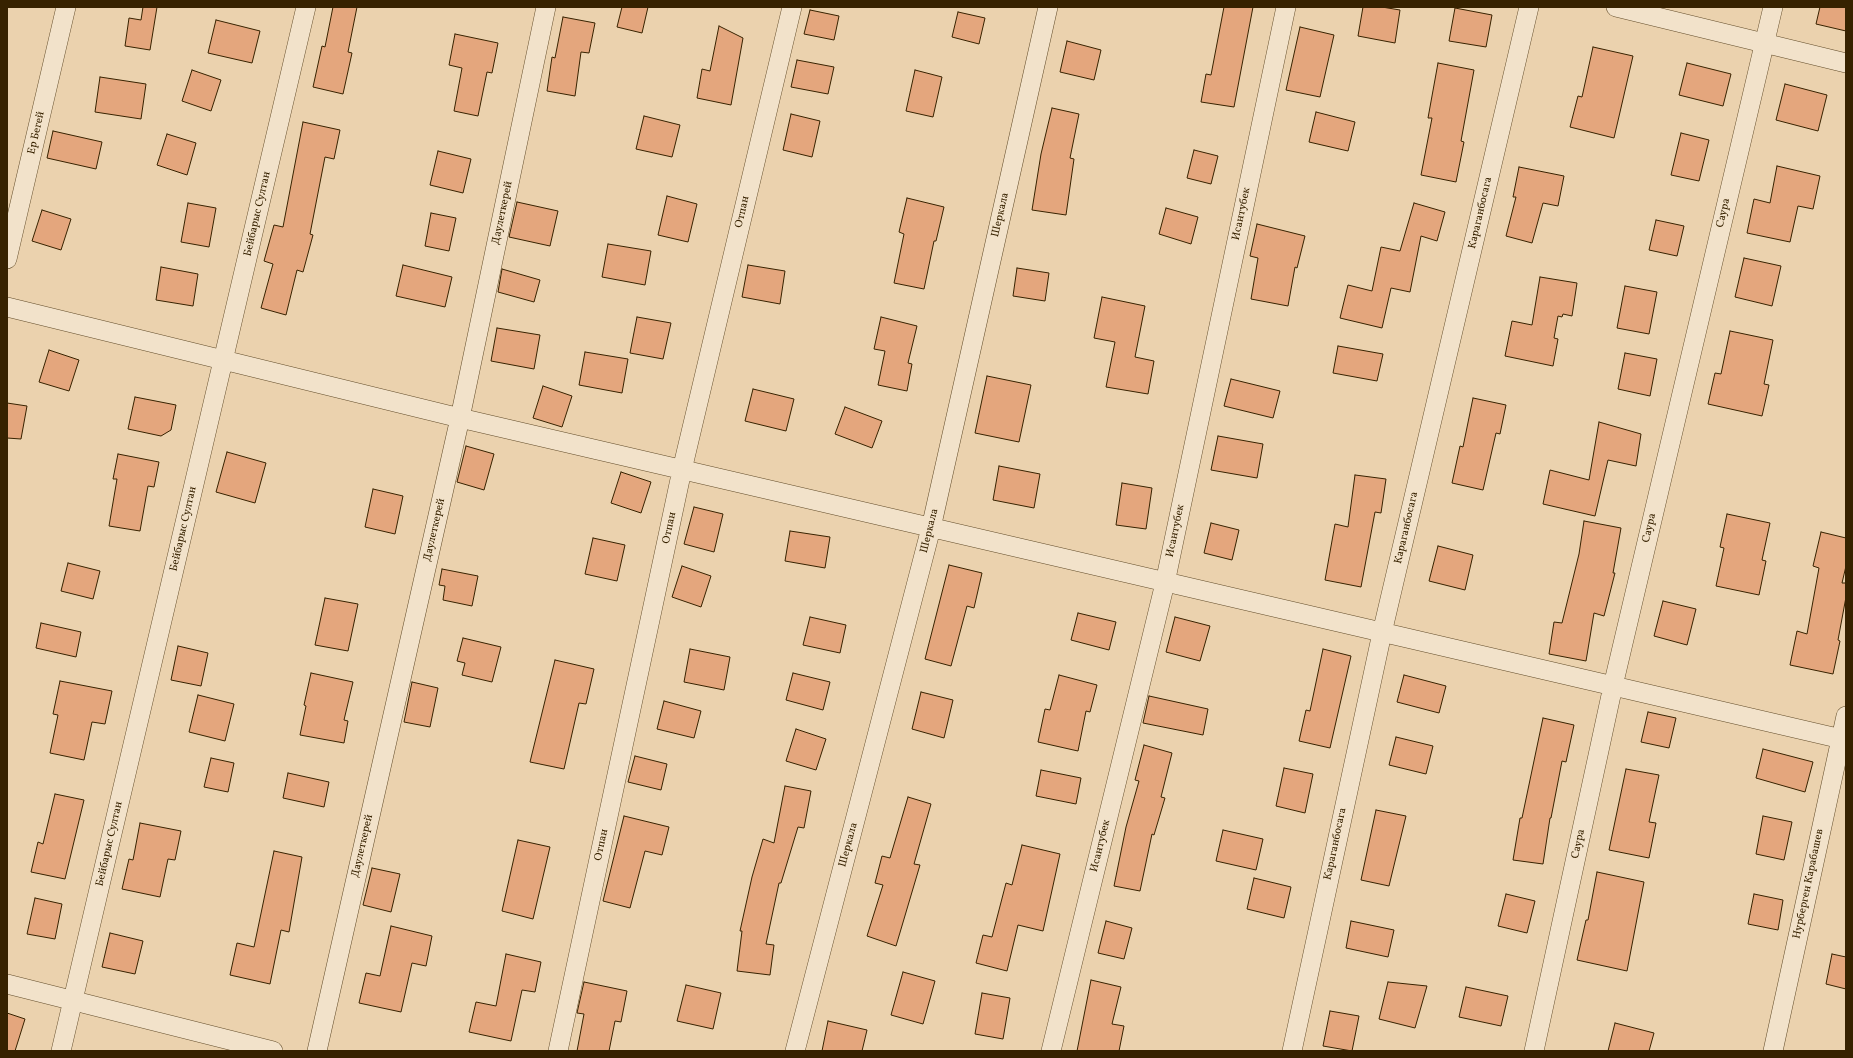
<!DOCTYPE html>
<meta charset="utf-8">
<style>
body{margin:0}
#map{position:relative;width:1853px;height:1058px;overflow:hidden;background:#ebd2ae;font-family:Vollkorn,serif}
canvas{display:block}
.frame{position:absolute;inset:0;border:8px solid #372200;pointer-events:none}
</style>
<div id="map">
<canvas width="1853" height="1058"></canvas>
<div class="frame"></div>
</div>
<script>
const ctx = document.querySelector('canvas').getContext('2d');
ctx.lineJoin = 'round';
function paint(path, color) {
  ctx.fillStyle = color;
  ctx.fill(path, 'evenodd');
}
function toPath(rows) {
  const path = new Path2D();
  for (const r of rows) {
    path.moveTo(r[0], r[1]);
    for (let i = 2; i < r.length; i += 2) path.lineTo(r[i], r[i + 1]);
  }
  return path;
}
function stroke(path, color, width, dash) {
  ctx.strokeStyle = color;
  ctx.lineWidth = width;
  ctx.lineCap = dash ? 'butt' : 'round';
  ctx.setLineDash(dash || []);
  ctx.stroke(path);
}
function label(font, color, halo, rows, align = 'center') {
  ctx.font = font + ' Vollkorn,serif';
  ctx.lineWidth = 3;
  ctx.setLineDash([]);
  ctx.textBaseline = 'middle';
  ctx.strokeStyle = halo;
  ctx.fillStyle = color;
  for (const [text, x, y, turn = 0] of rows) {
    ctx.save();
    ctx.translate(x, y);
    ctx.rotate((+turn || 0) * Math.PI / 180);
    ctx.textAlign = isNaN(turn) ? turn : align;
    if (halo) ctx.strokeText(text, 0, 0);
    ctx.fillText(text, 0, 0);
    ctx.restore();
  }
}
const building = toPath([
 [143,7,157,7,150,50,125,46,129,18,141,20,143,7],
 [333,7,357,7,348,52,352,53,343,94,313,87,322,46,325,47,333,7],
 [622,7,648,7,642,33,617,27,622,7],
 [1224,7,1253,7,1234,107,1201,102,1206,74,1211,75,1224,7],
 [1363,7,1382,7,1400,10,1395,43,1358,36,1363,7],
 [1820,7,1846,7,1846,31,1816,24,1820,7],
 [1455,8,1492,15,1486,47,1449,41,1455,8],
 [810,10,839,16,834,40,804,34,810,10],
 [958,12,985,18,979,44,952,37,958,12],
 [563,17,595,23,589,53,581,52,575,96,547,91,552,57,555,58,563,17],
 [216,20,260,31,252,63,208,53,216,20],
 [719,26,743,38,731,105,697,98,702,69,710,71,719,26],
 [1300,27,1334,35,1320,97,1286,90,1300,27],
 [455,34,498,43,492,73,487,72,478,116,454,111,462,68,449,65,455,34],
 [1067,41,1101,50,1094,80,1060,72,1067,41],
 [1593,47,1633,56,1614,138,1570,127,1578,96,1582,97,1593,47],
 [797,60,834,67,828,94,791,87,797,60],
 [1438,63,1474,70,1461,141,1464,142,1456,182,1421,175,1432,118,1428,118,1438,63],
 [1687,63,1731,74,1723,106,1679,95,1687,63],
 [192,70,221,80,211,111,182,101,192,70],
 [915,70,942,77,933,117,906,111,915,70],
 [100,77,146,84,141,119,95,112,100,77],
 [1785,84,1827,95,1818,131,1776,120,1785,84],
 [1052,108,1079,114,1070,158,1074,159,1066,215,1032,210,1041,154,1052,108],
 [1316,112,1355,122,1348,151,1309,142,1316,112],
 [791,114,820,121,812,157,783,150,791,114],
 [644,116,680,125,672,157,636,149,644,116],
 [303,122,340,130,334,159,325,157,310,234,313,235,303,272,297,270,286,315,261,308,273,264,264,261,274,225,283,227,303,122],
 [53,131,102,142,96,169,47,158,53,131],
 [1681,133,1709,140,1699,181,1671,175,1681,133],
 [167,134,196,143,187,175,157,165,167,134],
 [1194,150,1218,156,1211,184,1187,178,1194,150],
 [438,151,471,159,463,193,430,185,438,151],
 [1777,166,1820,176,1813,209,1798,206,1790,242,1747,233,1754,199,1770,203,1777,166],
 [1519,167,1564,176,1558,206,1543,203,1532,243,1506,236,1516,197,1513,197,1519,167],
 [667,196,697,204,688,242,658,235,667,196],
 [907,198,944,207,936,241,934,241,924,289,894,283,904,234,899,232,907,198],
 [517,202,558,211,550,246,509,237,517,202],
 [188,203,216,208,209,247,181,242,188,203],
 [1414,203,1445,212,1437,241,1421,236,1410,292,1391,288,1382,328,1340,318,1348,285,1372,291,1381,247,1400,251,1414,203],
 [1166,208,1198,217,1191,244,1159,234,1166,208],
 [42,210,71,219,61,250,32,241,42,210],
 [431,213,456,218,449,251,425,246,431,213],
 [1656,220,1684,226,1677,256,1649,250,1656,220],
 [1257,224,1305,236,1297,268,1295,267,1288,306,1251,299,1258,258,1250,256,1257,224],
 [608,244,651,251,645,285,602,277,608,244],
 [1744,258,1781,266,1772,306,1735,297,1744,258],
 [403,265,452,277,445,307,396,296,403,265],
 [748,265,785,271,780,304,742,297,748,265],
 [161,267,198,274,193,306,156,300,161,267],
 [1017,268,1049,273,1045,301,1013,296,1017,268],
 [502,269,540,280,534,302,498,292,502,269],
 [1540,277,1577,283,1572,316,1563,314,1562,317,1558,316,1554,338,1558,339,1553,366,1505,356,1512,321,1532,325,1540,277],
 [1625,286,1657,292,1649,334,1617,328,1625,286],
 [1102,297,1145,306,1135,357,1154,361,1148,394,1106,387,1115,342,1094,338,1102,297],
 [637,317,671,323,663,359,630,353,637,317],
 [881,317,917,326,908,363,912,364,907,391,878,385,885,351,874,349,881,317],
 [497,328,540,335,534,369,491,361,497,328],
 [1730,331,1773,340,1764,384,1769,385,1762,416,1708,404,1715,373,1721,374,1730,331],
 [1338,346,1383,354,1377,381,1333,373,1338,346],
 [49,350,79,360,69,391,39,382,49,350],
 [585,352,628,359,622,393,579,385,585,352],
 [1625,353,1657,359,1650,396,1618,389,1625,353],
 [987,376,1031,385,1019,442,975,433,987,376],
 [1231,379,1280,391,1273,418,1224,406,1231,379],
 [543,386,572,396,562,427,533,418,543,386],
 [753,389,794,399,786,431,745,421,753,389],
 [135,397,176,405,171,430,161,436,128,429,135,397],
 [1473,398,1506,405,1500,434,1496,433,1483,490,1452,483,1460,446,1463,447,1473,398],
 [7,403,27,406,21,439,7,438,7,403],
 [845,407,882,421,872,448,835,434,845,407],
 [1599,422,1641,434,1636,466,1608,460,1595,516,1543,504,1550,470,1589,480,1599,422],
 [1218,436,1263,444,1257,478,1211,470,1218,436],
 [466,446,494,454,484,490,457,482,466,446],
 [227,452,266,463,255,503,216,492,227,452],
 [118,454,159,462,154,487,148,486,140,531,109,526,117,479,113,479,118,454],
 [999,466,1040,474,1034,508,993,500,999,466],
 [621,472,651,482,641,513,611,503,621,472],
 [1355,475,1386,479,1381,513,1375,512,1361,587,1325,580,1335,524,1348,527,1355,475],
 [1122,483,1152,488,1146,529,1116,525,1122,483],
 [373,489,403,496,395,534,365,527,373,489],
 [694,507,723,514,714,552,684,544,694,507],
 [1727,514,1770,523,1762,560,1766,561,1759,595,1716,586,1724,548,1720,547,1727,514],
 [1584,521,1621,528,1613,573,1615,573,1604,616,1594,613,1586,661,1549,654,1554,622,1562,623,1579,554,1584,521],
 [1211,523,1239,530,1232,560,1204,553,1211,523],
 [790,531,830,537,825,568,785,561,790,531],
 [1821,532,1846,538,1846,566,1842,583,1846,583,1846,597,1838,640,1840,641,1833,674,1790,665,1797,631,1807,634,1819,568,1813,566,1821,532],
 [593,538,625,545,617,581,585,574,593,538],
 [1438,546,1473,555,1465,590,1429,581,1438,546],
 [68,563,100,571,93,599,61,591,68,563],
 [949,565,982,573,974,608,967,606,951,666,925,659,949,565],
 [682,566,711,576,701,607,672,597,682,566],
 [442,569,478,576,472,606,443,600,445,586,439,585,442,569],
 [325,598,358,604,348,651,315,645,325,598],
 [1663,601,1696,609,1687,645,1654,636,1663,601],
 [1078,613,1116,622,1109,650,1071,640,1078,613],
 [810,617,846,625,840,653,803,645,810,617],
 [1175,617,1210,626,1200,661,1166,652,1175,617],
 [41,623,81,632,76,657,36,648,41,623],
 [463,638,501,647,492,682,462,675,465,663,457,661,463,638],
 [178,646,208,653,201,686,171,680,178,646],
 [690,649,730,657,724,690,684,682,690,649],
 [1323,649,1351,656,1330,748,1299,741,1306,710,1310,711,1323,649],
 [555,660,594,669,586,704,579,703,564,769,530,762,555,660],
 [311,673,353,682,344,720,348,721,344,743,300,735,306,706,304,705,311,673],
 [793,673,830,682,823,710,786,700,793,673],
 [1059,675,1097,685,1090,712,1086,711,1078,751,1038,742,1045,709,1050,710,1059,675],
 [1404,675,1446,686,1439,713,1397,702,1404,675],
 [60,681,112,691,105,724,92,722,84,760,50,753,58,715,53,714,60,681],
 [412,682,438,688,430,727,404,722,412,682],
 [921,692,953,700,944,738,912,729,921,692],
 [198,695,234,704,225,741,189,732,198,695],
 [1149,696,1208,709,1203,735,1143,723,1149,696],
 [664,701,701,711,694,738,657,729,664,701],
 [1648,712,1676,718,1669,748,1641,742,1648,712],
 [1543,718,1574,725,1566,762,1562,761,1551,818,1550,818,1543,864,1513,860,1520,818,1522,818,1543,718],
 [796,729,826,739,816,770,786,761,796,729],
 [1396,737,1433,746,1426,774,1389,765,1396,737],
 [1144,745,1172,753,1161,797,1165,798,1154,835,1152,834,1140,891,1114,886,1126,827,1139,781,1135,780,1144,745],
 [1763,749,1813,762,1805,792,1756,778,1763,749],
 [635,756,667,764,661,790,628,782,635,756],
 [211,758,234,763,228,792,204,787,211,758],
 [1284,768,1313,774,1305,813,1276,806,1284,768],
 [1626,769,1659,775,1649,822,1656,823,1649,858,1609,850,1626,769],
 [1041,770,1081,778,1076,804,1036,796,1041,770],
 [288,773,329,782,324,807,283,798,288,773],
 [785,786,811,791,804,828,798,827,781,883,779,883,766,944,774,945,770,975,737,971,742,931,740,931,752,877,763,839,774,843,785,786],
 [55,794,84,800,65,879,31,872,38,842,43,844,55,794],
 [908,797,931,804,914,864,920,865,896,946,867,936,883,885,875,883,882,856,890,858,908,797],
 [1376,810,1406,816,1389,886,1361,880,1376,810],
 [624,816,669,827,662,855,645,851,630,908,603,901,624,816],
 [1763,816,1792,822,1784,860,1756,854,1763,816],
 [140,823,181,831,175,860,168,859,160,897,122,889,129,859,133,860,140,823],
 [1223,830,1263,839,1256,870,1216,861,1223,830],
 [518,840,550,847,533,919,502,911,518,840],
 [1022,845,1060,854,1043,931,1018,925,1007,971,976,963,983,935,992,937,1006,883,1012,885,1022,845],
 [274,851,302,857,289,932,281,930,270,984,230,975,237,943,254,947,274,851],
 [372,868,400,874,391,912,363,905,372,868],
 [1597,872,1644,882,1627,971,1577,960,1586,920,1588,920,1597,872],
 [1254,878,1291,887,1284,918,1247,909,1254,878],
 [1506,894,1535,901,1527,933,1498,926,1506,894],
 [1754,894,1783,900,1778,930,1748,924,1754,894],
 [35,898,62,904,55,939,27,934,35,898],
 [1106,921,1132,928,1124,959,1098,953,1106,921],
 [1351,921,1394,930,1388,957,1346,948,1351,921],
 [391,926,432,936,426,966,412,963,401,1012,359,1003,366,973,380,976,391,926],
 [110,933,143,941,135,974,102,967,110,933],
 [506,954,541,962,535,992,522,990,511,1041,469,1032,476,1002,496,1006,506,954],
 [1832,954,1846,957,1846,989,1826,984,1832,954],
 [903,972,935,981,923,1024,891,1015,903,972],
 [1091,980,1121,987,1112,1024,1124,1026,1119,1051,1077,1051,1091,980],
 [584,982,627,991,621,1022,615,1021,609,1051,577,1051,584,1014,577,1013,584,982],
 [1388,982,1427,986,1415,1028,1379,1019,1388,982],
 [686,985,721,993,713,1029,677,1021,686,985],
 [1466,987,1508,996,1501,1026,1459,1017,1466,987],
 [982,993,1010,998,1003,1039,975,1034,982,993],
 [1330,1011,1359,1016,1352,1051,1323,1046,1330,1011],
 [7,1013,25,1019,15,1051,7,1051,7,1013],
 [828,1021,867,1030,862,1051,822,1051,828,1021],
 [1615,1023,1654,1033,1649,1051,1608,1051,1615,1023]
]);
paint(building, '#e4a67d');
stroke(building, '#372200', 1);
const minor = toPath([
 [1616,7,1846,63],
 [7,259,66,7],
 [7,307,460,418,1846,740],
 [7,984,273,1051],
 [61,1051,306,7],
 [317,1051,460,418,546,7],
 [558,1051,682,470,792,7],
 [795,1051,931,528,1048,7],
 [1051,1051,1165,583,1286,7],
 [1292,1051,1382,633,1529,7],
 [1534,1051,1613,686,1773,7],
 [1773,1051,1846,716]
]);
stroke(minor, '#644e2c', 20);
stroke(minor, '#f2e2ca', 19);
label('11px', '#372200', '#f2e2ca', [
 ["Ер Бегей",37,133,-77],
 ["Отпан",743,212,-77],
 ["Даулеткерей",503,213,-78],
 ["Караганбосага",1481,213,-77],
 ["Саура",1724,213,-77],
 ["Бейбарыс Султан",258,214,-77],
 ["Исантубек",1242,214,-78],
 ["Шеркала",1001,215,-77],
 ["Отпан",670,528,-78],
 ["Караганбосага",1407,528,-77],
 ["Саура",1650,528,-77],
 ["Бейбарыс Султан",184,529,-77],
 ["Даулеткерей",435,530,-77],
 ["Шеркала",930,531,-76],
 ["Исантубек",1176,531,-78],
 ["Бейбарыс Султан",110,844,-77],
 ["Караганбосага",1336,844,-78],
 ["Саура",1579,844,-78],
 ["Отпан",602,845,-78],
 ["Шеркала",849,845,-75],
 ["Даулеткерей",363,846,-77],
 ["Исантубек",1101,846,-76],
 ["Нурберген Карабашев",1809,884,-78]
]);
</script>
